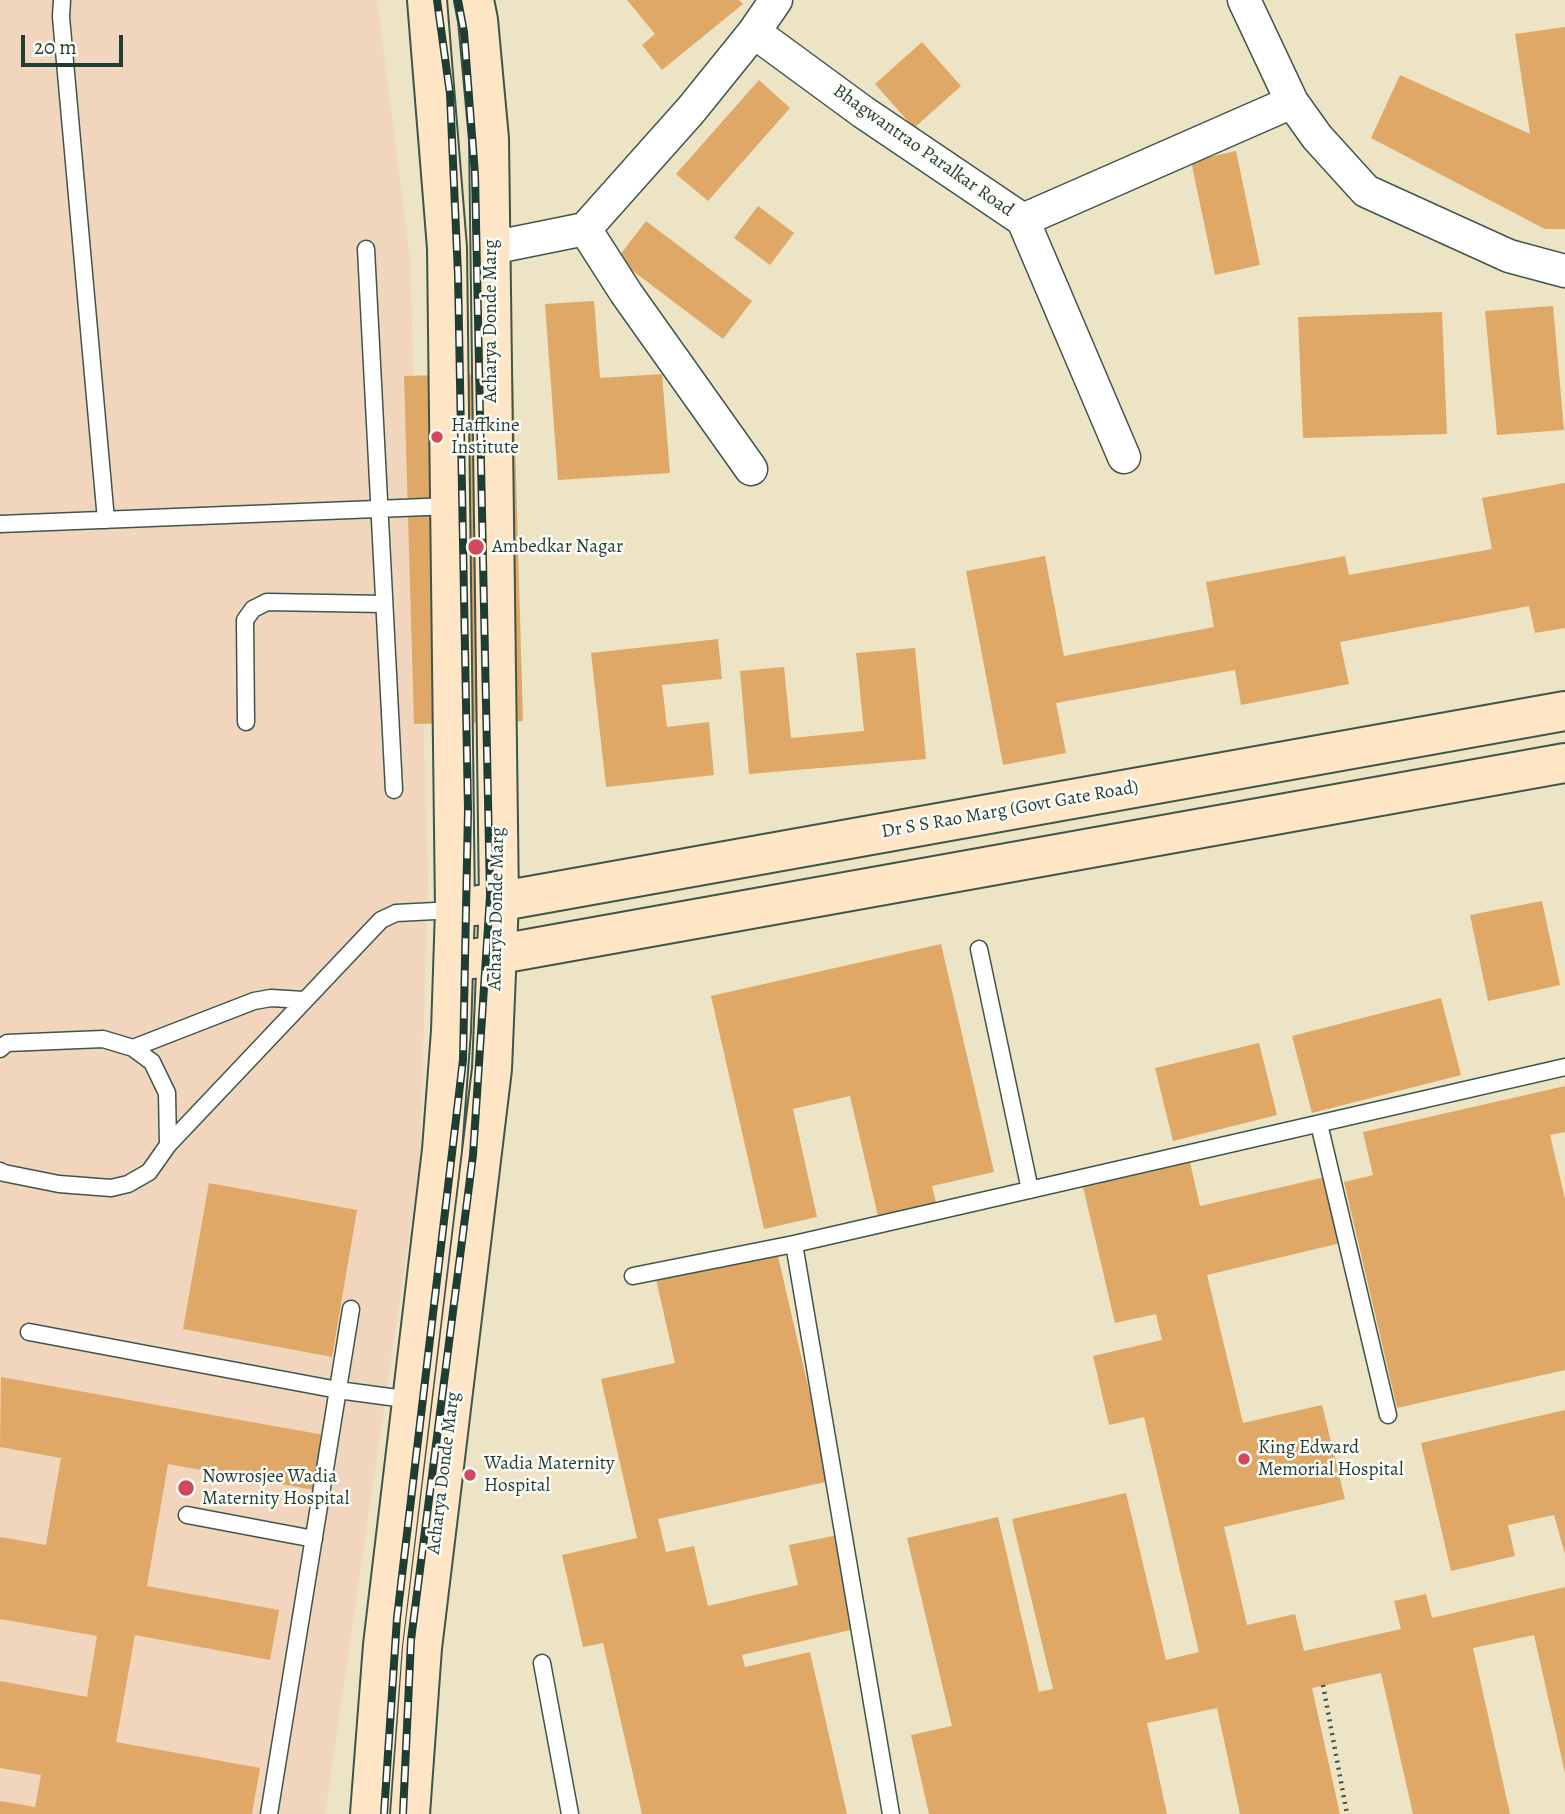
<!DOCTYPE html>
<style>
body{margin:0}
#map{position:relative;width:1565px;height:1814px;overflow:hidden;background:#ece4c4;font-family:Alegreya,serif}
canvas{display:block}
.scale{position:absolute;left:21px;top:35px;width:102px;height:32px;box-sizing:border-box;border:4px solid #1f3d34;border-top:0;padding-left:9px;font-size:21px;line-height:24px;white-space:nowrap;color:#1f3d34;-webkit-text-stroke:5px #fdfcf7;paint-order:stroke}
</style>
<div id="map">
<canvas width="1565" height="1814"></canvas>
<div class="scale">20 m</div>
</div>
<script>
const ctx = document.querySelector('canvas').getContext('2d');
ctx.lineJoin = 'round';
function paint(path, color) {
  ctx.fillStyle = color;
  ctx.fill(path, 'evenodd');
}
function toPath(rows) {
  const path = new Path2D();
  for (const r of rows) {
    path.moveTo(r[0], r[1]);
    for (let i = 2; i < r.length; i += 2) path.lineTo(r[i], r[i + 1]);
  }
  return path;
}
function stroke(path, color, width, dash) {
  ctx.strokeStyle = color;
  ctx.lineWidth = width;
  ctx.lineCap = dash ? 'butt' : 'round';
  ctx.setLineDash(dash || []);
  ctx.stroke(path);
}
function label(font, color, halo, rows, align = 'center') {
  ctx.font = font + ' Alegreya,serif';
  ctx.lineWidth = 5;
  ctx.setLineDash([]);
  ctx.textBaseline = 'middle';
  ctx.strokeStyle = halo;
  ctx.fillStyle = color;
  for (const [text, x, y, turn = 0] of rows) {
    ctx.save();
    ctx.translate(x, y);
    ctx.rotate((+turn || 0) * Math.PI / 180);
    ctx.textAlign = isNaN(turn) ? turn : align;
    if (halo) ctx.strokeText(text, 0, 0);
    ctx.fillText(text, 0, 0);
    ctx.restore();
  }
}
paint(toPath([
 [0,0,377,0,410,258,428,878,420,1162,325,1814,0,1814]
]), '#f1d5bd');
paint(toPath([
 [627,0,739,0,743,4,662,70,642,45,655,34],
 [1565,27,1565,229,1545,229,1371,138,1400,75,1530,134,1515,34],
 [922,42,961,86,914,128,875,84],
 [759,80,790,108,708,201,676,174],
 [1236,151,1260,265,1215,275,1191,161],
 [758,206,794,233,770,265,734,238],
 [646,221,752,301,723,339,617,259],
 [594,301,600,378,662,374,670,473,558,480,545,304],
 [1553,306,1564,430,1497,435,1485,311],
 [1442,312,1447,434,1303,438,1298,317],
 [513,373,523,721,414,724,404,376],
 [1565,483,1565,628,1535,633,1529,606,1340,642,1349,684,1241,705,1235,670,1056,703,1066,753,1003,765,966,571,1045,556,1064,656,1214,627,1206,582,1345,556,1349,575,1492,549,1482,498],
 [718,639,722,679,662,685,667,727,709,722,714,775,606,787,591,653],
 [915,648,926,759,749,774,740,671,784,667,791,738,864,731,856,653],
 [1542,901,1560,985,1488,1001,1470,915],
 [941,944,994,1172,932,1186,937,1207,879,1220,850,1096,793,1109,817,1217,764,1229,711,996],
 [1441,998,1461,1075,1312,1113,1292,1036],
 [1259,1043,1277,1115,1173,1141,1155,1068],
 [1565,1086,1565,1132,1550,1135,1565,1199,1565,1370,1397,1408,1344,1182,1373,1175,1363,1132],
 [1187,1149,1200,1206,1334,1175,1349,1241,1207,1275,1243,1423,1322,1405,1345,1499,1224,1527,1247,1625,1295,1614,1304,1651,1401,1629,1394,1601,1426,1594,1432,1618,1565,1587,1565,1773,1534,1635,1473,1648,1510,1814,1413,1814,1381,1673,1312,1688,1340,1814,1240,1814,1217,1708,1147,1723,1167,1814,929,1814,911,1735,952,1726,907,1538,998,1517,1039,1692,1053,1689,1012,1519,1126,1493,1166,1660,1199,1652,1144,1417,1109,1425,1093,1356,1162,1340,1156,1314,1115,1323,1080,1174],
 [209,1183,357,1210,332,1357,183,1329],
 [777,1252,830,1481,658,1519,666,1552,694,1546,708,1606,798,1585,789,1545,838,1535,859,1628,742,1655,745,1667,810,1652,847,1814,642,1814,603,1643,583,1647,562,1555,637,1538,601,1379,675,1363,656,1279],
 [1,1377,324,1435,314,1490,168,1464,147,1586,279,1610,270,1660,135,1635,116,1742,260,1768,252,1814,0,1814,0,1801,35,1807,41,1775,0,1768,0,1681,87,1697,97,1636,0,1619,0,1537,46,1545,61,1458,0,1447],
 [1565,1410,1565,1554,1554,1515,1508,1525,1515,1556,1451,1571,1421,1443]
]), '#dfa867');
const lane = toPath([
 [62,0,61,17,106,520],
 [366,249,394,790],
 [0,524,451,506],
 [246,722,245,620,253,609,267,602,384,604],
 [979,949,1030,1190],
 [133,1048,254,1001,271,998,304,1000],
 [0,1049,7,1043,103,1039,133,1048,152,1062,167,1093,168,1145,149,1172,128,1184,111,1188,59,1184,4,1173,0,1171],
 [1319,1124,1388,1415],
 [168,1145,381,920,396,913,455,910],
 [794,1244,891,1814],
 [633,1276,794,1244,1565,1067],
 [29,1332,338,1390,412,1400],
 [187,1515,314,1539],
 [542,1663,570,1814],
 [269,1814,351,1309]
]);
const street = toPath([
 [1244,0,1292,102,1317,137,1366,191,1509,256,1565,271],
 [754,32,863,112,1023,220,1292,102],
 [1023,220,1124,457],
 [585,229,626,293,751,469],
 [491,248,585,229,691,110,754,32,776,0]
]);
const secondary = toPath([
 [474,906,1565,711],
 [472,959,1565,763],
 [370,1814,383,1645,442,1150,451,1031,455,910,447,248,427,0],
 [410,1814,422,1648,492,1069,499,901,489,139,478,20,474,0]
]);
stroke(lane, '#3e564a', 19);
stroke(street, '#3e564a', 35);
stroke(secondary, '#3e564a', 42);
stroke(toPath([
 [1323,1685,1347,1814]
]), '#3e564a', 4.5, [2, 5]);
stroke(lane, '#fff', 16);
stroke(street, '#fff', 32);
stroke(secondary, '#fde5c5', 38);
const rail = toPath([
 [384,1814,397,1618,463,1060,468,810,458,275,450,94,437,0],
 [403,1814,411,1640,473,1155,490,896,475,174,464,32,458,0]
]);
stroke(rail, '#1f3d34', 8);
stroke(rail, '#fdfcf7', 5, [16]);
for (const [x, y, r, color] of [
 [437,437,7,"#d1495b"],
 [476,547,9,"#d1495b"],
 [1244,1459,7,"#d1495b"],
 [470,1475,7,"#d1495b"],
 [186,1488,9,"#d1495b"]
]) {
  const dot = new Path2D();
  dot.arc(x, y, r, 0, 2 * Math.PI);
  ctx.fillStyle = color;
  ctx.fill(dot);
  stroke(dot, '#fdfcf7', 2.5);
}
label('19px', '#1f3d34', '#fdfcf7', [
 ["Bhagwantrao Paralkar Road",923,151,35],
 ["Acharya Donde Marg",491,321,-90],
 ["Dr S S Rao Marg (Govt Gate Road)",1010,810,-10],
 ["Acharya Donde Marg",497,909,-89],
 ["Acharya Donde Marg",444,1473,-83]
]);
label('19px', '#1f3d34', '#fdfcf7', [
 ["Haffkine",451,426],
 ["Institute",451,448],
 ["Ambedkar Nagar",492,547],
 ["King Edward",1258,1448],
 ["Memorial Hospital",1258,1470],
 ["Wadia Maternity",484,1464],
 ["Hospital",484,1486],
 ["Nowrosjee Wadia",202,1477],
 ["Maternity Hospital",202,1499]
], 'left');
</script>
